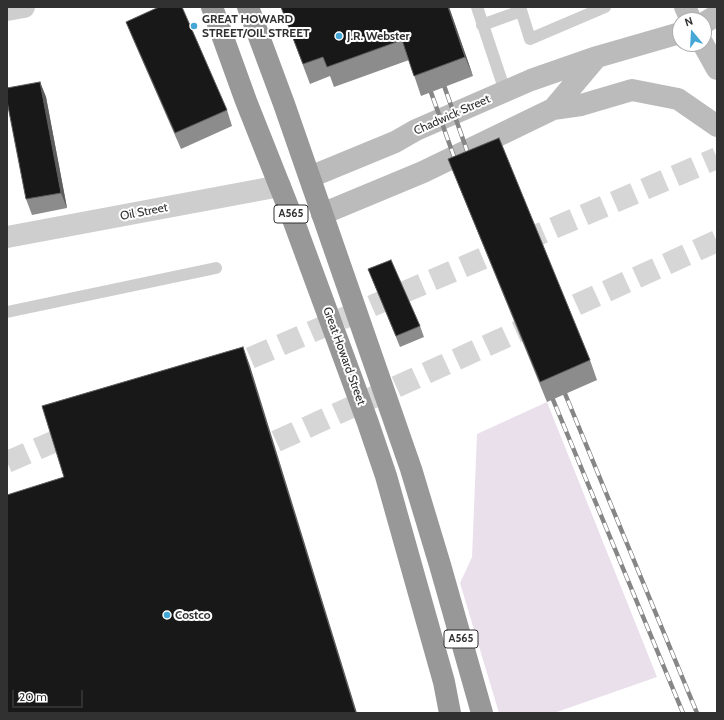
<!DOCTYPE html>
<style>
body{margin:0}
#map{position:relative;width:724px;height:720px;overflow:hidden;background:#fff;font-family:Cabin,sans-serif}
canvas{display:block}
.frame{position:absolute;inset:0;border:8px solid #313131;pointer-events:none}
.north{position:absolute;left:672px;top:12px;width:40px;height:40px;box-sizing:border-box;background:#fff;border:1px solid #adadad;border-radius:50%;rotate:342deg;font-size:11px;font-weight:700;line-height:16px;text-align:center;color:#313131}
.north::after{content:'';display:block;margin:auto;width:14px;height:18px;background:#45a7d5;clip-path:polygon(50% 0,100% 100%,50% 72%,0 100%)}
.scale{position:absolute;left:12px;top:690px;width:71px;height:18px;box-sizing:border-box;border:2px solid #313131;border-top:0;padding-left:5px;font-size:12px;line-height:14px;white-space:nowrap;color:#313131;-webkit-text-stroke:3px #fff;paint-order:stroke}
</style>
<div id="map">
<canvas width="724" height="720"></canvas>
<div class="frame"></div>
<div class="north">N</div>
<div class="scale">20 m</div>
</div>
<script>
const ctx = document.querySelector('canvas').getContext('2d');
ctx.lineJoin = 'round';
function paint(path, color) {
  ctx.fillStyle = color;
  ctx.fill(path, 'evenodd');
}
function toPath(rows) {
  const path = new Path2D();
  for (const r of rows) {
    path.moveTo(r[0], r[1]);
    for (let i = 2; i < r.length; i += 2) path.lineTo(r[i], r[i + 1]);
  }
  return path;
}
function stroke(path, color, width, dash) {
  ctx.strokeStyle = color;
  ctx.lineWidth = width;
  ctx.lineCap = dash ? 'butt' : 'round';
  ctx.setLineDash(dash || []);
  ctx.stroke(path);
}
function label(font, color, halo, rows, align = 'center') {
  ctx.font = font + ' Cabin,sans-serif';
  ctx.lineWidth = 4;
  ctx.setLineDash([]);
  ctx.textBaseline = 'middle';
  ctx.strokeStyle = halo;
  ctx.fillStyle = color;
  for (const [text, x, y, turn = 0] of rows) {
    ctx.save();
    ctx.translate(x, y);
    ctx.rotate((+turn || 0) * Math.PI / 180);
    ctx.textAlign = isNaN(turn) ? turn : align;
    if (halo) ctx.strokeText(text, 0, 0);
    ctx.fillText(text, 0, 0);
    ctx.restore();
  }
}
paint(toPath([
 [547,402,657,677,554,713,499,713,460,583,472,557,477,434]
]), '#eae0ec');
stroke(toPath([
 [220,371,717,158],
 [246,455,717,241],
 [7,462,81,430]
]), '#d6d6d6', 22, [22, 11]);
stroke(toPath([
 [477,7,505,91],
 [520,7,530,39,605,7],
 [482,25,521,11],
 [7,312,216,268]
]), '#cecece', 12);
stroke(toPath([
 [7,10,24,7],
 [7,237,280,186]
]), '#cecece', 22);
stroke(toPath([
 [685,7,691,20],
 [704,23,717,15],
 [703,44,717,69],
 [553,109,596,58],
 [310,177,395,142,416,130,531,80,597,57,680,33],
 [322,214,423,172,553,109,581,105,632,90,678,99,717,126]
]), '#bbb', 22);
stroke(toPath([
 [212,7,246,101,294,222,368,423,386,476,413,572,444,682,450,713],
 [248,7,284,104,411,469,440,565,482,713]
]), '#989898', 22);
const rail = toPath([
 [441,77,471,162],
 [427,81,458,168],
 [561,384,697,713],
 [549,390,683,713]
]);
stroke(rail, '#868686', 4.5);
stroke(rail, '#fff', 3, [9]);
paint(toPath([
 [281,7,449,7,473,76,421,96,409,60,334,87,330,76,310,84],
 [126,22,227,110,232,126,181,149,132,37],
 [40,82,46,97,67,208,32,215,26,199],
 [448,159,590,360,597,380,547,402,456,179],
 [368,269,420,326,424,337,400,347]
]), '#8c8c8c');
paint(toPath([
 [448,7,449,7,473,76,465,57],
 [40,82,46,97,67,208,61,193],
 [243,347,250,366,357,713,356,713]
]), '#5d5d5d');
const building = toPath([
 [159,7,182,7,227,110,175,133,126,22,159,7],
 [281,7,448,7,465,57,414,76,402,40,327,67,323,57,303,64,281,7],
 [40,82,61,193,26,199,7,101,7,88,40,82],
 [499,138,590,360,540,382,448,159,499,138],
 [391,260,420,326,396,336,368,269,391,260],
 [243,347,356,713,7,713,7,495,64,477,42,406,243,347]
]);
paint(building, '#181818');
stroke(building, '#5d5d5d', 1);
for (const [x, y, r, color] of [
 [194,26,4,"#45a7d5"],
 [339,36,4,"#45a7d5"],
 [167,615,4,"#45a7d5"]
]) {
  const dot = new Path2D();
  dot.arc(x, y, r, 0, 2 * Math.PI);
  ctx.fillStyle = color;
  ctx.fill(dot);
  stroke(dot, '#fff', 1.5);
}
for (const [x, y, w] of [
 [291,214,34],
 [461,639,34]
]) {
  const box = new Path2D();
  box.roundRect(x - w / 2, y - 9, w, 18, 3);
  ctx.fillStyle = '#fff';
  ctx.fill(box);
  stroke(box, '#313131', 1);
}
label('bold 11px', '#313131', null, [
 ["A565",291,214],
 ["A565",461,639]
]);
label('bold 12px', '#313131', '#fff', [
 ["GREAT HOWARD",202,19],
 ["STREET/OIL STREET",202,33],
 ["J.R. Webster",347,36],
 ["Costco",175,615]
], 'left');
label('12px', '#313131', '#fff', [
 ["Chadwick Street",452,115,-24],
 ["Oil Street",144,212,-11],
 ["Great Howard Street",344,356,70]
]);
</script>
